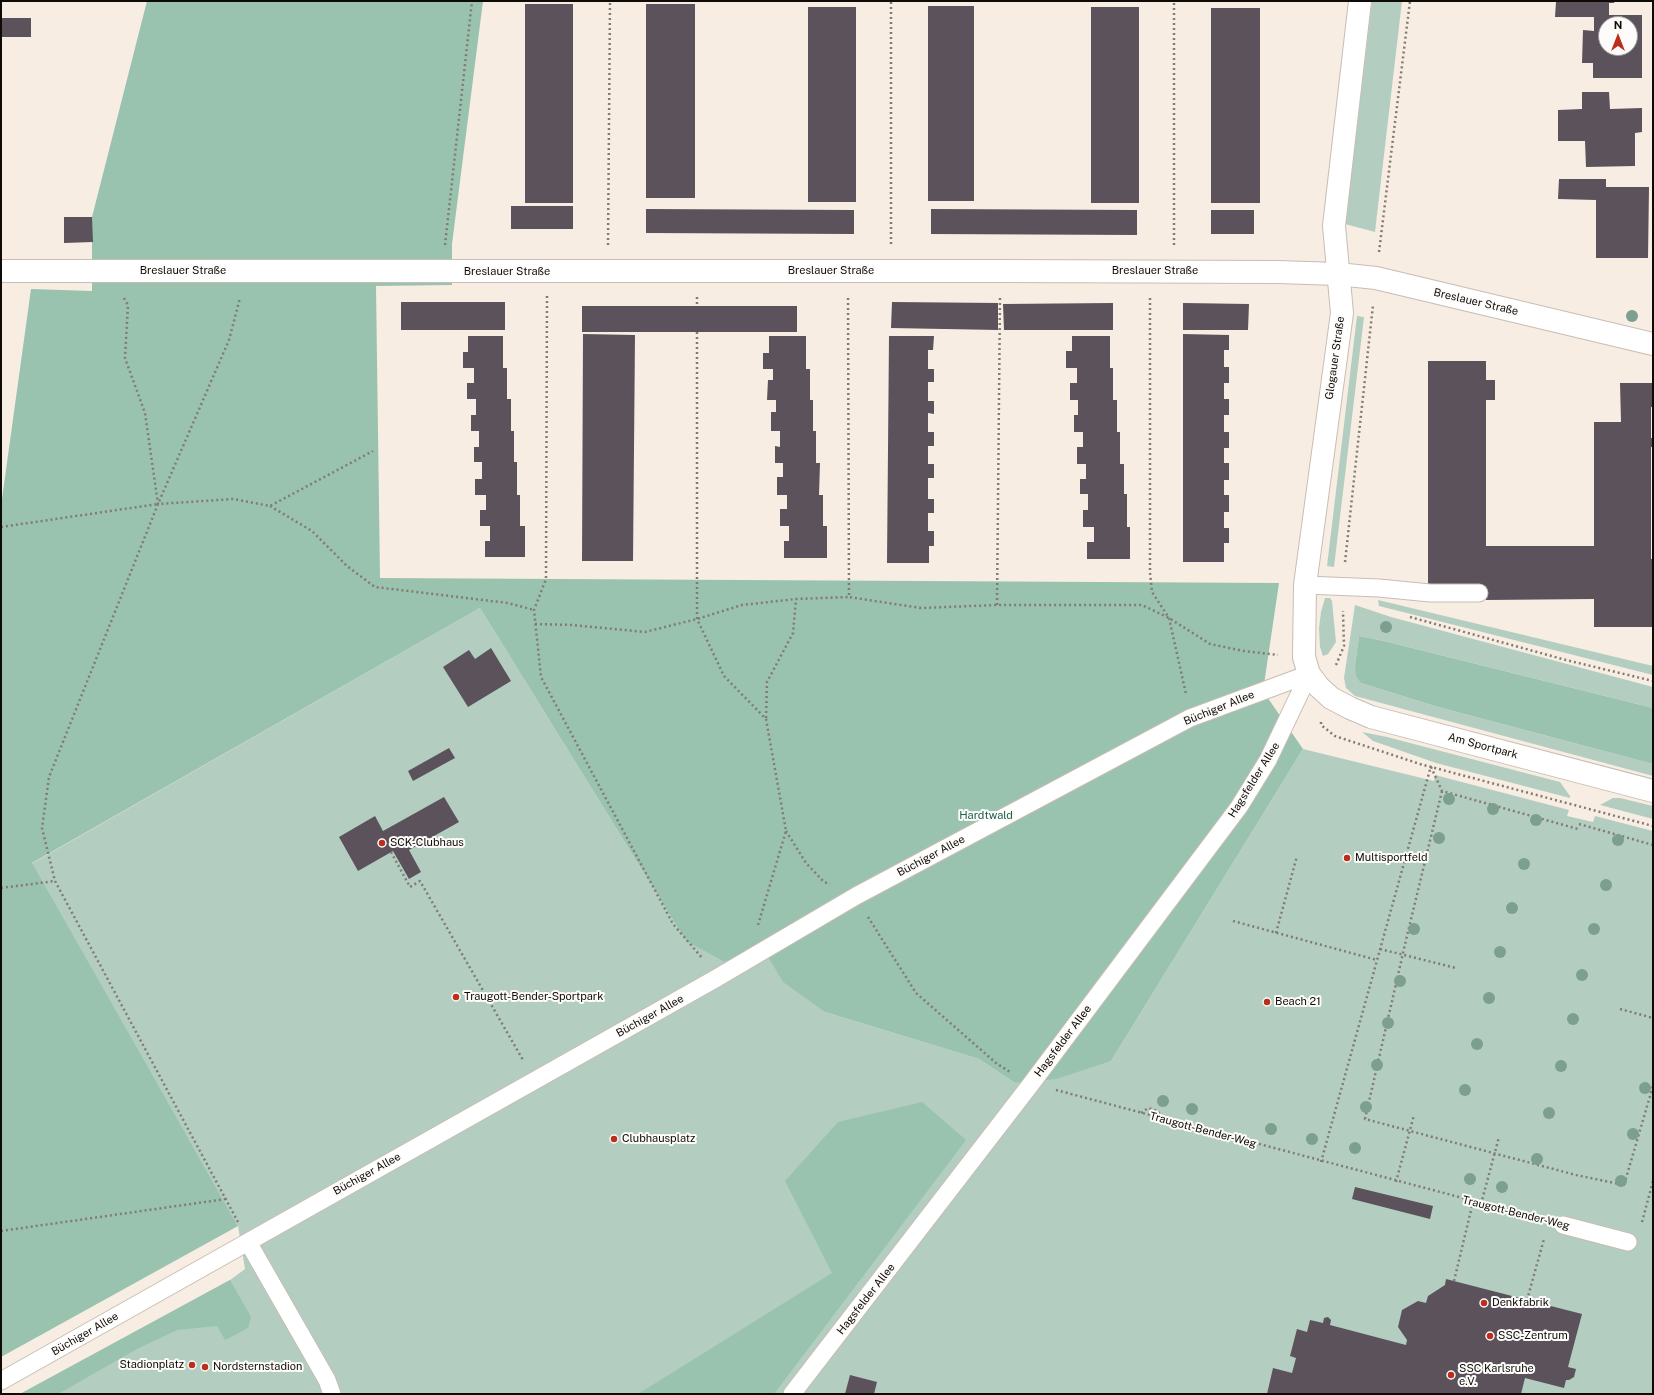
<!DOCTYPE html>
<meta charset="utf-8">
<style>
body{margin:0}
#map{position:relative;width:1654px;height:1395px;overflow:hidden;background:#f8ede2;font-family:"Public Sans",sans-serif}
canvas{display:block}
.frame{position:absolute;inset:0;border:2px solid #0e0b07;pointer-events:none}
.north{position:absolute;left:1598px;top:16px;width:40px;height:40px;box-sizing:border-box;background:#fefcfa;border:1px solid #9e9c99;border-radius:50%;rotate:0deg;font-size:11px;font-weight:700;line-height:16px;text-align:center;color:#0e0b07}
.north::after{content:'';display:block;margin:auto;width:14px;height:18px;background:#bb2e1d;clip-path:polygon(50% 0,100% 100%,50% 72%,0 100%)}
</style>
<div id="map">
<canvas width="1654" height="1395"></canvas>
<div class="frame"></div>
<div class="north">N</div>
</div>
<script>
const ctx = document.querySelector('canvas').getContext('2d');
ctx.lineJoin = 'round';
function paint(path, color) {
  ctx.fillStyle = color;
  ctx.fill(path, 'evenodd');
}
function toPath(rows) {
  const path = new Path2D();
  for (const r of rows) {
    path.moveTo(r[0], r[1]);
    for (let i = 2; i < r.length; i += 2) path.lineTo(r[i], r[i + 1]);
  }
  return path;
}
function stroke(path, color, width, dash) {
  ctx.strokeStyle = color;
  ctx.lineWidth = width;
  ctx.lineCap = dash ? 'butt' : 'round';
  ctx.setLineDash(dash || []);
  ctx.stroke(path);
}
function label(font, color, halo, rows, align = 'center') {
  ctx.font = font + ' "Public Sans",sans-serif';
  ctx.lineWidth = 4;
  ctx.setLineDash([]);
  ctx.textBaseline = 'middle';
  ctx.strokeStyle = halo;
  ctx.fillStyle = color;
  for (const [text, x, y, turn = 0] of rows) {
    ctx.save();
    ctx.translate(x, y);
    ctx.rotate((+turn || 0) * Math.PI / 180);
    ctx.textAlign = isNaN(turn) ? turn : align;
    if (halo) ctx.strokeText(text, 0, 0);
    ctx.fillText(text, 0, 0);
    ctx.restore();
  }
}
paint(toPath([
 [1372,1,1402,1,1375,232,1345,224],
 [1357,316,1364,317,1334,567,1327,566],
 [1325,598,1330,598,1332,601,1336,642,1328,654,1323,656,1320,647,1319,628,1321,612],
 [1378,600,1653,666,1653,675,1379,606],
 [1355,605,1391,617,1653,687,1653,708,1384,641,1359,636,1355,665,1361,683,1438,707,1653,764,1653,776,1355,696,1346,688,1344,678],
 [480,608,686,941,765,950,825,1012,979,1059,1015,1083,1111,1061,1303,749,1434,781,1435,775,1569,810,1567,816,1593,822,1595,816,1653,831,1653,1394,20,1394,230,1280,245,1269,238,1226,31,864],
 [1362,732,1387,737,1560,782,1570,796,1570,798,1436,763,1373,741],
 [1613,798,1620,798,1653,806,1653,819,1600,805]
]), '#b3cec1');
paint(toPath([
 [147,1,483,1,452,244,452,285,376,286,380,578,1279,583,1263,691,1303,749,1111,1061,1056,1079,1015,1083,979,1059,825,1012,783,982,764,950,725,962,686,941,480,608,32,863,238,1226,1,1357,1,506,31,289,92,291,92,217],
 [1359,636,1384,641,1653,708,1653,764,1438,707,1361,683,1356,676,1355,665],
 [922,1102,966,1140,774,1394,638,1394,832,1273,785,1181,838,1122],
 [230,1280,251,1317,248,1328,225,1340,217,1326,177,1330,137,1349,58,1394,20,1394]
]), '#99c3af');
paint(toPath([
 [1579,1,1615,1,1614,3,1609,3,1609,15,1642,15,1642,78,1593,78,1593,63,1582,63,1583,30,1594,31,1594,17,1555,17,1556,2,1579,2],
 [1606,24,1630,24,1630,48,1606,48],
 [525,4,573,4,573,203,525,203],
 [646,4,695,4,695,198,646,198],
 [928,6,974,6,974,201,928,201],
 [808,7,856,7,856,202,808,202],
 [1091,7,1139,7,1139,203,1091,203],
 [1211,8,1260,8,1260,203,1211,203],
 [1,18,31,18,31,37,1,37],
 [1582,92,1609,92,1610,109,1642,108,1642,132,1635,133,1635,166,1586,167,1585,141,1558,141,1558,110,1582,109],
 [1559,179,1606,179,1606,187,1649,187,1648,258,1596,258,1596,200,1558,199],
 [511,206,573,206,573,229,511,229],
 [646,209,854,210,854,234,646,233],
 [931,209,1137,210,1137,235,931,234],
 [1211,210,1254,210,1254,234,1211,234],
 [64,217,92,217,93,242,64,243],
 [401,302,505,302,505,330,401,330],
 [892,302,998,303,998,330,891,328],
 [1113,303,1113,330,1004,330,1003,304],
 [1183,303,1249,304,1248,330,1183,330],
 [582,306,797,306,797,332,582,332],
 [583,334,635,335,633,561,582,561],
 [1183,334,1229,335,1229,350,1224,350,1224,367,1229,367,1229,383,1224,383,1224,399,1229,399,1229,415,1224,415,1224,432,1229,432,1229,448,1224,448,1224,463,1229,463,1229,480,1224,480,1224,495,1229,495,1229,512,1224,512,1224,528,1229,528,1229,543,1224,543,1224,562,1183,562],
 [468,336,503,336,503,368,507,368,507,399,511,399,511,431,514,431,514,462,517,462,517,495,520,495,520,526,525,526,525,557,485,557,485,541,490,541,490,526,480,526,480,510,486,510,486,495,475,495,475,479,482,479,482,462,474,462,474,447,479,447,479,431,471,431,471,415,476,415,476,399,467,399,467,383,474,383,474,368,463,368,463,352,468,352],
 [769,336,806,336,806,369,810,369,810,400,813,400,813,431,816,431,816,463,820,463,819,495,823,495,823,526,827,526,827,558,784,558,784,541,789,541,789,526,780,526,780,509,787,509,787,495,777,495,777,477,783,477,783,463,775,463,775,446,780,447,780,431,771,431,771,412,776,412,776,400,767,400,768,380,773,380,773,369,763,369,763,353,769,353],
 [889,336,934,336,933,350,928,350,928,369,934,369,934,382,928,382,928,401,934,401,934,414,928,413,928,432,934,432,934,446,928,446,928,464,934,464,934,478,928,478,928,499,934,499,934,513,928,513,928,531,934,531,934,546,929,546,929,563,887,563],
 [1072,336,1110,336,1110,368,1113,368,1113,400,1117,400,1117,432,1120,432,1120,464,1124,464,1124,494,1127,494,1127,527,1130,527,1130,559,1087,559,1087,542,1094,542,1094,527,1083,527,1083,510,1088,510,1088,494,1080,494,1080,479,1086,479,1086,464,1077,464,1077,447,1083,447,1083,432,1074,432,1074,415,1078,415,1078,400,1070,400,1070,383,1077,383,1077,368,1066,368,1066,351,1072,351],
 [1428,361,1486,361,1486,380,1495,380,1495,400,1486,400,1486,546,1594,546,1594,422,1621,422,1620,383,1653,383,1653,407,1651,407,1651,438,1653,438,1653,447,1651,447,1651,559,1653,559,1652,627,1594,627,1594,599,1486,600,1486,586,1428,586],
 [491,648,511,681,468,707,443,667,469,650,475,659],
 [449,748,455,758,413,781,408,771],
 [444,797,459,822,409,850,421,872,409,879,393,851,358,871,339,837,375,816,383,831],
 [1355,1187,1433,1206,1430,1219,1352,1199],
 [1446,1279,1582,1314,1568,1367,1576,1369,1574,1377,1569,1380,1566,1380,1564,1388,1525,1378,1521,1394,1267,1394,1273,1368,1292,1373,1296,1358,1290,1356,1297,1329,1307,1332,1310,1320,1323,1323,1324,1318,1328,1317,1331,1320,1330,1325,1406,1345,1407,1340,1398,1327,1402,1310,1418,1301,1426,1303,1428,1296,1445,1285],
 [850,1375,877,1382,874,1394,845,1394]
]), '#5b525b');
const lane = toPath([
 [1305,585,1379,588,1430,593,1479,593],
 [1563,1225,1628,1242],
 [248,1242,327,1380,332,1394],
 [1,1381,715,979,856,896,1190,718,1309,674],
 [792,1394,1031,1084,1239,807,1268,760,1309,674]
]);
const street = toPath([
 [1,271,1000,271,1278,272,1338,274,1376,278,1653,344]
]);
const secondary = toPath([
 [1360,1,1334,226,1342,313,1305,585,1304,657,1309,674,1319,687,1331,698,1350,708,1371,717,1653,791]
]);
stroke(lane, '#c7bdb2', 19);
stroke(street, '#c7bdb2', 24);
stroke(secondary, '#c7bdb2', 24);
stroke(toPath([
 [891,244,891,1],
 [445,245,472,1],
 [608,245,610,1],
 [1174,245,1174,1],
 [1379,252,1410,1],
 [547,296,546,579,534,610,541,677,673,924,703,959],
 [697,297,697,306],
 [124,298,128,305,125,358,145,413,158,504,233,499,270,506,373,451],
 [848,298,849,597,921,608,997,605,1142,605,1169,618,1210,644,1244,651,1278,655],
 [1150,298,1150,573,1152,592,1169,618,1186,694],
 [697,332,697,619,724,676,766,719,786,831,758,925],
 [270,506,312,531,347,566,375,587,508,603,534,610],
 [1,527,158,504],
 [1345,562,1373,305],
 [997,605,1000,297],
 [1410,617,1566,660,1653,681],
 [535,624,572,625,645,632,697,619,742,605,796,599,849,597],
 [1336,665,1344,646,1343,611],
 [766,718,767,682,793,633,796,599],
 [1321,722,1321,725,1335,736,1420,764,1653,826],
 [1431,767,1442,791,1578,829],
 [1442,791,1406,940,1365,1119,1576,1175,1624,1185,1653,1086],
 [1579,824,1653,845],
 [786,831,806,863,824,882,830,884],
 [391,852,410,887,420,881,523,1060],
 [1,888,55,881],
 [868,917,916,993,996,1063,1010,1072],
 [1233,921,1377,960],
 [1276,933,1297,856],
 [1380,949,1456,968],
 [1620,1009,1653,1018],
 [1056,1090,1542,1219],
 [1141,1113,1148,1108,1158,1111,1162,1119],
 [1321,1162,1431,766],
 [1396,1182,1414,1115],
 [1481,1204,1499,1137],
 [238,1222,55,881,42,828,49,777,158,504,229,340,240,298],
 [1642,1222,1653,1181],
 [1,1231,226,1199],
 [1454,1281,1473,1202],
 [1527,1300,1544,1239]
]), '#827b73', 2.5, [2, 3]);
stroke(lane, '#fff', 17);
stroke(street, '#fff', 22);
stroke(secondary, '#fff', 22);
ctx.fillStyle = '#7ca08d';
for (const [x, y] of [
 [1632,316],
 [1386,627],
 [1449,799],
 [1493,809],
 [1536,820],
 [1439,838],
 [1618,840],
 [1524,864],
 [1606,885],
 [1512,908],
 [1414,929],
 [1594,929],
 [1500,952],
 [1582,975],
 [1400,981],
 [1489,998],
 [1573,1019],
 [1388,1023],
 [1477,1044],
 [1377,1065],
 [1561,1066],
 [1645,1088],
 [1465,1090],
 [1163,1101],
 [1366,1107],
 [1192,1109],
 [1549,1113],
 [1271,1129],
 [1633,1134],
 [1312,1139],
 [1355,1148],
 [1537,1159],
 [1470,1179],
 [1621,1181],
 [1502,1187]
]) {
  ctx.beginPath();
  ctx.arc(x, y, 6, 0, 2 * Math.PI);
  ctx.fill();
}
for (const [x, y, r, color] of [
 [382,843,4,"#bb2e1d"],
 [1347,858,4,"#bb2e1d"],
 [456,997,4,"#bb2e1d"],
 [1267,1002,4,"#bb2e1d"],
 [614,1139,4,"#bb2e1d"],
 [1484,1303,4,"#bb2e1d"],
 [1490,1336,4,"#bb2e1d"],
 [192,1365,4,"#bb2e1d"],
 [205,1367,4,"#bb2e1d"],
 [1451,1375,4,"#bb2e1d"]
]) {
  const dot = new Path2D();
  dot.arc(x, y, r, 0, 2 * Math.PI);
  ctx.fillStyle = color;
  ctx.fill(dot);
  stroke(dot, '#fefcfa', 1.5);
}
label('11px', '#0e0b07', '#fefcfa', [
 ["Breslauer Straße",183,271],
 ["Breslauer Straße",831,271],
 ["Breslauer Straße",1155,271],
 ["Breslauer Straße",507,272],
 ["Breslauer Straße",1476,302,13],
 ["Glogauer Straße",1335,358,-82],
 ["Büchiger Allee",1219,708,-22],
 ["Am Sportpark",1483,746,15],
 ["Hagsfelder Allee",1254,780,-58],
 ["Büchiger Allee",931,856,-28],
 ["Büchiger Allee",650,1016,-29],
 ["Hagsfelder Allee",1063,1041,-53],
 ["Traugott-Bender-Weg",1203,1130,15],
 ["Büchiger Allee",367,1174,-29],
 ["Traugott-Bender-Weg",1516,1213,14],
 ["Hagsfelder Allee",866,1299,-52],
 ["Büchiger Allee",85,1334,-30]
]);
label('11px', '#176147', '#fefcfa', [
 ["Hardtwald",986,816]
]);
label('11px', '#0e0b07', '#fefcfa', [
 ["SCK-Clubhaus",390,843],
 ["Multisportfeld",1355,858],
 ["Traugott-Bender-Sportpark",464,997],
 ["Beach 21",1275,1002],
 ["Clubhausplatz",622,1139],
 ["Denkfabrik",1492,1303],
 ["SSC-Zentrum",1498,1336],
 ["Stadionplatz",184,1365,"right"],
 ["Nordsternstadion",213,1367],
 ["SSC Karlsruhe",1459,1369],
 ["e.V.",1459,1382]
], 'left');
</script>
